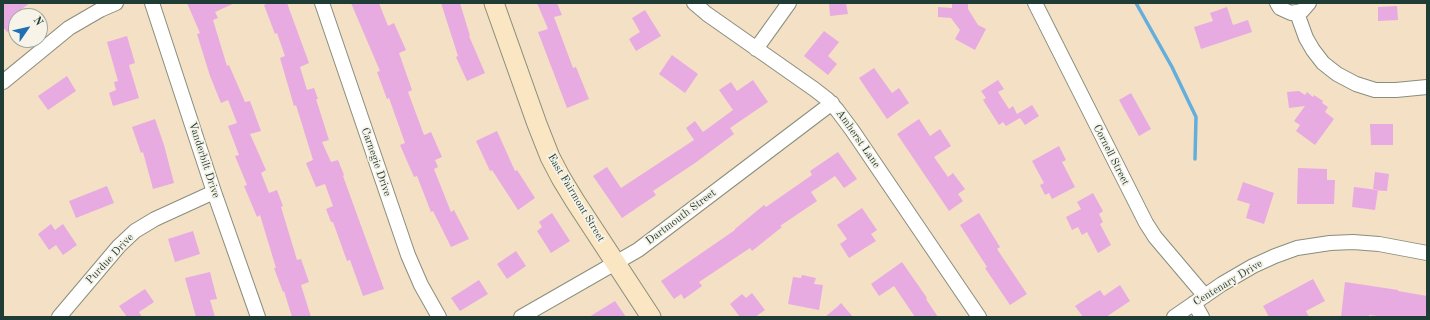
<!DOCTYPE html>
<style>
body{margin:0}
#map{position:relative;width:1430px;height:320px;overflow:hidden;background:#f3e0c5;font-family:"Old Standard TT",serif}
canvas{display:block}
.frame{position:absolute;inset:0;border:4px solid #1f3d34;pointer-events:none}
.north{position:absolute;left:8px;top:8px;width:40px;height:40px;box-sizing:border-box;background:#f7f3e8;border:1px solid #a1aaa0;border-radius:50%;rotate:56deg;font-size:11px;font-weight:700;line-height:16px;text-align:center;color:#1f3d34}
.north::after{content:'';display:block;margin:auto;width:14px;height:18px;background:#1f6fb2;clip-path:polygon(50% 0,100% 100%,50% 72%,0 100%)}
</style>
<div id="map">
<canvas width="1430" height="320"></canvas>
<div class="frame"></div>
<div class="north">N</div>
</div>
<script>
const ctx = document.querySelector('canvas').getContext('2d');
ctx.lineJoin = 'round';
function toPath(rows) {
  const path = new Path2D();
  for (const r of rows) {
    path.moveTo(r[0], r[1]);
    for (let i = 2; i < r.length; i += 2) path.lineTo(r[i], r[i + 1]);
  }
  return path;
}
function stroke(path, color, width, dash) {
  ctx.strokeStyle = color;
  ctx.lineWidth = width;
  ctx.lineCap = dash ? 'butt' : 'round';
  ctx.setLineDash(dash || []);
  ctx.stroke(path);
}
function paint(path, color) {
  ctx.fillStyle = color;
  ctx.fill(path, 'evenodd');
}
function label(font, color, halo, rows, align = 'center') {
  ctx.font = font + ' "Old Standard TT",serif';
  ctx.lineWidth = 3.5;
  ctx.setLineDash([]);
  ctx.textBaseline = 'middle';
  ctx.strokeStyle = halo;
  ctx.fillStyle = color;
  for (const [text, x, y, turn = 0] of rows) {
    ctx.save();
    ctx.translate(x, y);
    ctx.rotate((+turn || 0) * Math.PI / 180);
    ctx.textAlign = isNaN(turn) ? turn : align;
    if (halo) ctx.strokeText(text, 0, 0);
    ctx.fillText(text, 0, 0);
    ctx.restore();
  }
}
stroke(toPath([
 [1136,3,1172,67,1196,117,1195,159]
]), '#64aedc', 3.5);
paint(toPath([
 [3,3,30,3,16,13,16,25,7,32,3,27],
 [187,3,235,3,215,12,218,18,213,20,227,66,229,65,245,102,250,101,261,131,250,134,266,170,261,173,269,193,277,190,283,206,281,207,297,260,301,259,309,282,301,285,311,317,292,317,284,291,283,292,274,268,276,268,260,215,257,217,244,186,247,185,235,156,239,155,228,126,237,123,228,100,221,103,210,76,197,34,200,33],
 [269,3,287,3,309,63,300,67,307,90,314,88,318,99,316,99,329,140,322,142,331,162,338,160,344,175,343,176,384,289,363,296,350,260,347,261,333,222,331,222,326,209,333,206,325,184,316,187,306,163,313,160,296,105,294,106,280,58,285,56,277,33,275,34,264,5],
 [351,3,379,3,388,26,394,23,406,50,399,53,412,90,408,92,424,135,431,132,442,157,435,160,438,167,434,169,451,212,454,210,469,239,451,247,433,211,431,212,417,176,414,177,400,145,405,143,389,98,387,99,377,72,380,71],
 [441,3,460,3,470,36,469,36,485,73,467,81,456,57,458,56],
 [537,3,557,3,562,15,554,17,573,68,576,67,589,99,567,108,538,32,548,29],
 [829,3,846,3,848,14,830,16],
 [952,3,968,3,968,9,978,25,986,29,975,50,955,39,960,30,951,18,938,17,938,7,952,8],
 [1397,6,1398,20,1378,21,1378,7],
 [1227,7,1233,25,1248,20,1252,32,1201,49,1194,27,1213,21,1210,13],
 [645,10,661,36,636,51,629,39,640,32,632,18],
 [824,31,839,42,828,56,837,64,828,75,804,56],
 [127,36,135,63,129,65,139,98,113,106,109,93,116,90,114,82,118,81,107,42],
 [672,55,698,74,685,93,659,74],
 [874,68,892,93,899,88,909,103,887,119,859,78],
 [67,76,76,91,48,110,38,96],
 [753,80,768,102,730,128,734,134,695,163,653,191,656,195,622,218,593,176,607,167,621,188,694,140,686,128,695,121,703,132,733,110,719,90,731,82,737,91],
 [998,80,1004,89,998,92,1009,109,1013,106,1017,114,1032,105,1039,116,1025,125,1020,118,1006,126,1003,122,999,125,983,100,986,98,981,91],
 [1299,91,1305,95,1307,92,1313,97,1314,95,1323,101,1322,103,1328,107,1325,112,1334,119,1315,145,1296,131,1300,125,1294,121,1305,106,1289,108,1287,92],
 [1131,93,1151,129,1139,136,1119,100],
 [155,119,164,145,174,183,153,189,143,152,141,153,132,127],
 [919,119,930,136,940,129,951,146,934,157,948,177,953,173,965,189,958,194,963,201,949,211,897,134],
 [1370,124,1393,124,1393,145,1371,145],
 [497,131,515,171,517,170,535,198,518,210,492,170,490,171,476,141],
 [1059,146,1066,160,1062,162,1075,187,1052,199,1049,193,1045,195,1040,185,1044,183,1032,161],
 [838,152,857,179,844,188,835,176,811,192,817,201,780,226,782,227,752,251,750,248,699,282,702,286,684,299,681,294,674,299,661,281,735,230,735,229,764,205,766,207,812,175,810,171],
 [1298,168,1327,169,1327,180,1335,180,1334,204,1297,204],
 [1375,172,1389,174,1387,191,1373,190],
 [1243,182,1274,193,1264,224,1246,218,1250,204,1237,200],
 [107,186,114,203,76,218,69,201],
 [1354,187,1378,190,1375,210,1352,207],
 [1093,193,1103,211,1099,214,1103,222,1100,224,1111,245,1098,253,1087,232,1082,235,1078,227,1072,230,1066,217,1081,209,1077,202],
 [862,208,877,230,871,234,876,241,849,258,840,244,847,239,837,225],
 [552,213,570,241,551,253,537,231,542,227,539,222],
 [979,213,1000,247,997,249,1027,294,1010,305,985,268,987,267,960,225],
 [51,224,55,230,63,224,77,245,63,255,56,245,49,250,38,234],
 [193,231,200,254,175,262,168,239],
 [516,251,526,266,507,279,497,264],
 [902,262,927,298,926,299,938,317,915,317,894,286,879,296,871,284],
 [210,272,217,299,210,300,215,317,196,317,185,278],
 [802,275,816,278,814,284,823,285,819,310,788,304,793,277,801,278],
 [1313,279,1325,301,1306,311,1309,317,1269,317,1263,306],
 [479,280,488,294,460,311,451,298],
 [1345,282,1398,290,1398,291,1427,296,1427,317,1387,317,1369,315,1369,317,1341,317],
 [1120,285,1130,301,1106,317,1083,317,1075,306,1100,290,1104,296],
 [145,289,154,302,139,312,142,317,127,317,119,306],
 [752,293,765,310,755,317,740,317,730,304,742,294,746,298],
 [615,301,626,317,589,317],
 [841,303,853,317,825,317,837,307]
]), '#e7abe1');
const street = toPath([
 [152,3,214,192,258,317],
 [322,3,408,255,421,285,439,317],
 [694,3,707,14,814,89,827,99,837,110,852,130,979,317],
 [1035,3,1146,223,1155,237,1205,296],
 [1277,3,1280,8,1291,13,1302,11,1309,3],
 [1297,13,1306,38,1313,50,1323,63,1337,74,1356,84,1375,90,1396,90,1427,87],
 [756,49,789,3],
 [3,82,69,28,100,10,116,3],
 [1194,303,1202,317],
 [59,317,119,246,135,231,155,219,214,192],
 [521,317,638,250,832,103],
 [1174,317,1222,284,1253,266,1275,256,1297,248,1330,243,1353,242,1379,244,1427,253]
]);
const secondary = toPath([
 [494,3,537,124,550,157,561,178,575,201,651,317]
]);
stroke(street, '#898e7c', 16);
stroke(secondary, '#898e7c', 21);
stroke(street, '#fff', 14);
stroke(secondary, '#fbe6c3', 19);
label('11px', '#1f3d34', '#f7f3e8', [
 ["Amherst Lane",858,139,55],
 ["Cornell Street",1111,155,63],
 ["Vanderbilt Drive",204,160,72],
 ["Carnegie Drive",376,162,71],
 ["East Fairmont Street",576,198,59],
 ["Dartmouth Street",681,217,-37],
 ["Purdue Drive",110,259,-47],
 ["Centenary Drive",1228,283,-31]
]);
</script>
